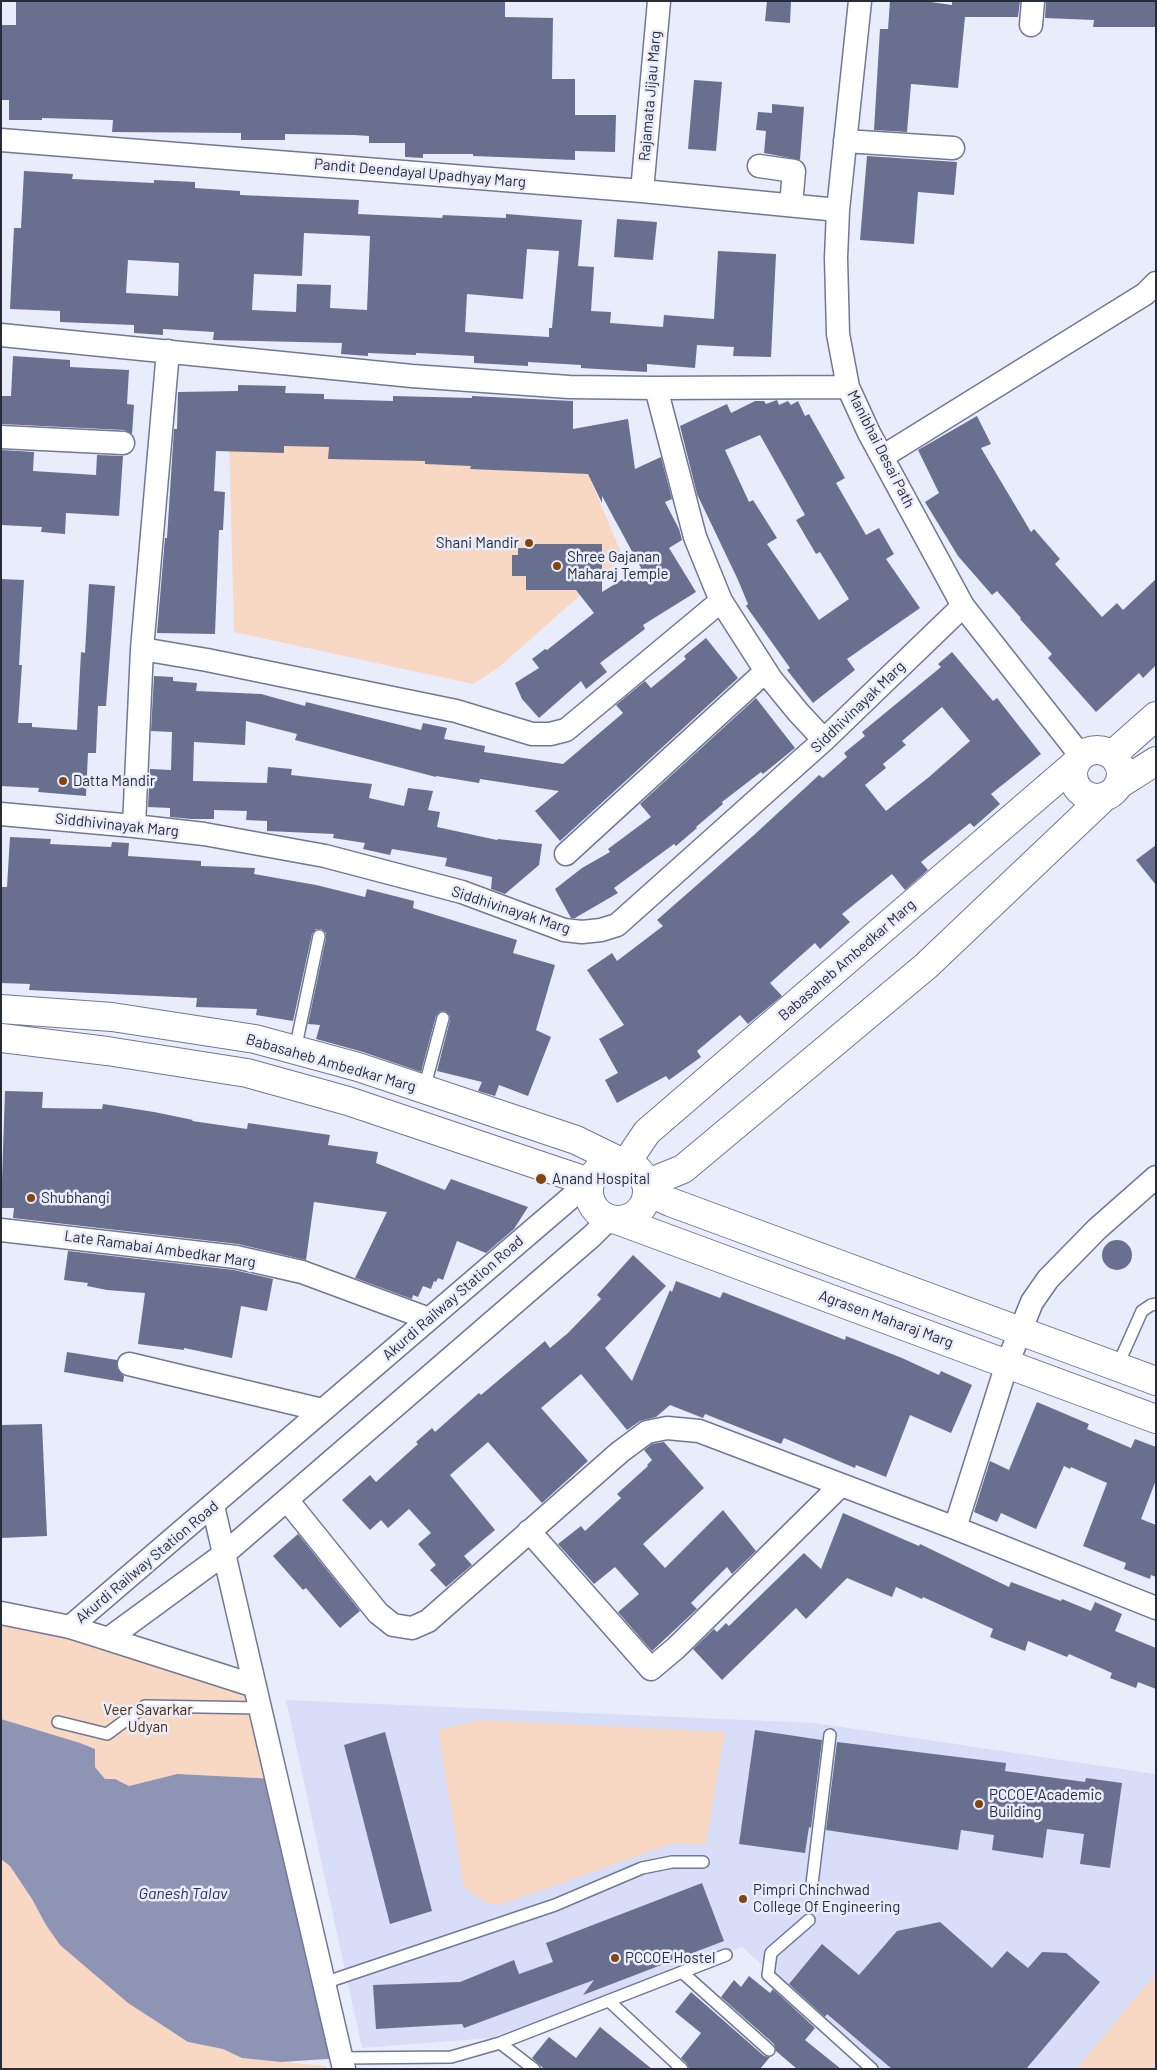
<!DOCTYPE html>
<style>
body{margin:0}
#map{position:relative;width:1157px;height:2070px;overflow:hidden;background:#e9ecfa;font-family:Barlow,sans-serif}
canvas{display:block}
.frame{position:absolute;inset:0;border:2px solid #282b38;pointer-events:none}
</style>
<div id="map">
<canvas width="1157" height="2070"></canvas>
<div class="frame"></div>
</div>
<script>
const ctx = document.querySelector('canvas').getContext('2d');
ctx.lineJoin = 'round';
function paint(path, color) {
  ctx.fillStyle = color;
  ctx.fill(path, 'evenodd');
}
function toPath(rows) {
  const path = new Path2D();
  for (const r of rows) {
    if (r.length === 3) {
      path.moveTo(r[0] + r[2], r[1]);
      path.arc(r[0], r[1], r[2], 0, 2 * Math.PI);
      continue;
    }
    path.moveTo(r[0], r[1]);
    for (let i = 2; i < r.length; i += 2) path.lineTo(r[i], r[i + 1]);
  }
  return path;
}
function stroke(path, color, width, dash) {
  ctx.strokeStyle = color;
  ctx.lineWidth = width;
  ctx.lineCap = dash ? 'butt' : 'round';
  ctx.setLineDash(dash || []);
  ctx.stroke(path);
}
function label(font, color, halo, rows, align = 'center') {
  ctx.font = font + ' Barlow,sans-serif';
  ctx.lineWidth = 5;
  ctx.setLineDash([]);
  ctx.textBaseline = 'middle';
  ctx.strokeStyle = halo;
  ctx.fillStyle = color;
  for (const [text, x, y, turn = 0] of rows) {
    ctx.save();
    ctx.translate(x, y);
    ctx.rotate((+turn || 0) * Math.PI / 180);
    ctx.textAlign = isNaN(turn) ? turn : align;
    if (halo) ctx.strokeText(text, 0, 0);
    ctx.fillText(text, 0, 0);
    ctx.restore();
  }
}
paint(toPath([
 [286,1700,815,1723,1155,1774,1156,2069,881,2069,742,1947,622,1994,491,2038,362,2048]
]), '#d8def8');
paint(toPath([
 [229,435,582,460,623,557,498,668,473,684,234,632],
 [1,1617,256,1688,277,1779,177,1774,129,1786,115,1779,105,1779,95,1767,95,1749,80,1743,1,1719],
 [480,1720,725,1732,706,1845,674,1843,502,1904,488,1904,464,1887,438,1730],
 [1,1859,10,1866,32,1899,46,1925,128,2003,157,2022,188,2042,223,2049,242,2058,326,2066,327,2069,1,2069],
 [1156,1973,1156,2069,1076,2069]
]), '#f8d7c3');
paint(toPath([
 [1,1719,80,1743,95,1749,95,1767,105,1779,115,1779,129,1786,177,1774,277,1779,342,2058,281,2062,242,2058,223,2049,188,2042,128,2003,60,1945,46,1925,32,1899,10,1866,1,1859]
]), '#8d94b4');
paint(toPath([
 [16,1,505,1,505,17,553,18,552,79,575,79,575,115,616,115,615,152,575,151,575,160,473,156,473,154,423,154,423,158,405,157,405,143,369,143,369,136,354,135,285,134,285,140,241,140,241,133,112,132,113,120,42,118,42,120,9,120,9,100,1,100,1,25,16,25],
 [767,1,791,1,790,23,765,21],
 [890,1,924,1,952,5,952,1,1020,1,1018,17,965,17,958,88,911,84,907,132,874,130,880,29,888,29],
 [1046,1,1156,2,1156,27,1093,27,1094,20,1045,18],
 [694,80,722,82,716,151,688,149],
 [772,104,804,107,800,160,764,153,766,131,756,130,758,112,772,113],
 [867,156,957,162,954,195,918,192,914,244,860,240],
 [24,171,73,174,72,179,154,183,154,180,195,182,195,188,240,191,240,195,359,200,358,214,442,218,443,215,506,218,506,214,582,220,578,266,594,267,591,311,611,312,610,323,663,327,664,315,714,319,718,251,776,254,771,357,733,356,734,347,697,345,695,368,647,364,647,372,581,368,581,365,528,362,528,366,474,363,474,356,416,353,416,355,368,353,368,356,341,354,342,343,213,340,214,332,163,329,163,335,134,333,134,325,60,322,60,311,10,309,14,228,21,228],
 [304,233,370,236,367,310,330,308,331,285,297,284,296,312,252,310,254,274,302,276],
 [527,249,559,251,552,328,549,328,549,337,465,332,467,294,523,299],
 [128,260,179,263,178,296,126,293],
 [617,219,657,222,653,260,614,257],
 [13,356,70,360,70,367,129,370,127,404,134,405,132,434,124,430,1,424,1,396,11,396],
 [238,385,286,386,285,393,324,394,324,399,393,401,393,396,472,398,472,396,573,401,573,429,628,419,635,469,661,457,672,499,665,502,679,529,682,540,669,548,696,592,643,625,645,629,600,663,607,672,586,689,581,681,539,718,522,699,515,683,539,668,532,659,545,649,547,650,594,613,576,590,526,590,526,576,512,576,512,555,518,555,518,548,529,548,529,544,602,544,602,592,641,568,602,496,602,503,588,474,470,469,471,466,425,464,425,461,328,459,329,447,284,446,284,453,216,451,214,491,225,492,223,530,219,530,215,634,157,633,165,538,167,538,174,429,177,429,178,392,238,391],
 [777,400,779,405,788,401,791,405,798,401,805,416,809,414,845,478,836,483,866,535,879,528,894,554,886,559,920,608,847,659,855,670,813,703,787,670,790,668,746,606,748,604,738,580,697,494,680,426,727,404,731,413,755,401,764,401,766,404],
 [760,435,805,515,796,520,816,554,820,552,849,599,819,620,767,544,777,538,753,500,749,502,725,450],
 [977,416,991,444,981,448,1031,532,1034,529,1060,559,1055,564,1102,617,1117,603,1123,610,1156,579,1156,665,1143,678,1139,673,1096,712,1048,658,1052,654,1020,619,1021,618,997,591,992,595,958,556,925,502,939,493,918,450],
 [1,450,34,452,33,471,96,475,97,455,123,456,119,516,66,513,65,534,41,532,42,527,1,525],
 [1,579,24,580,19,665,22,665,18,723,32,723,32,727,77,730,81,652,85,653,89,584,115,586,106,706,98,706,96,753,88,753,86,796,38,792,39,788,1,786],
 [706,638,738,678,560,841,535,811,559,791,480,779,479,783,436,776,436,777,295,740,297,734,246,721,245,745,194,742,193,781,267,783,268,767,292,769,291,775,372,784,369,798,404,806,408,788,433,791,428,810,440,812,437,827,497,840,498,839,542,844,539,865,505,894,491,889,492,877,445,866,447,858,392,849,390,855,363,849,365,843,333,838,334,834,267,831,267,821,246,820,247,811,214,810,214,819,192,819,170,817,170,808,148,807,150,769,171,770,172,732,151,731,154,676,173,677,173,681,197,683,196,691,261,694,305,706,306,702,421,730,423,723,447,728,444,739,485,746,484,752,563,764,623,713,616,705,645,681,651,688,686,659,684,656],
 [952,652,993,701,997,698,1041,754,991,794,1000,804,974,827,970,823,921,862,928,870,905,890,892,874,842,914,850,922,820,949,815,943,770,983,782,996,748,1024,740,1015,697,1051,701,1057,669,1080,666,1076,617,1103,605,1080,618,1073,599,1039,624,1025,587,970,612,953,617,961,663,926,657,920,754,835,819,775,823,778,847,757,844,753,865,736,862,732,941,667,938,664],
 [942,707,970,741,929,777,886,811,865,785,886,768,883,764,906,745,902,741],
 [756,698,795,748,763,774,761,772,722,802,723,804,696,827,697,828,676,846,674,844,614,888,618,893,575,918,571,918,555,889,582,868,610,852,608,849,651,817,640,804],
 [10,837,51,839,50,844,111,847,112,842,129,843,128,856,201,861,201,866,255,868,254,874,316,885,365,897,367,889,414,901,413,908,517,940,513,953,555,965,536,1030,551,1037,528,1096,499,1085,495,1096,478,1091,482,1082,437,1071,450,1020,450,1016,445,1011,441,1011,436,1016,421,1072,363,1052,316,1039,320,1025,308,1024,326,938,326,933,321,929,316,929,312,934,293,1021,256,1015,257,1009,196,1007,197,998,29,990,30,984,1,983,1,887,7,887],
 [1156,845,1156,885,1136,860],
 [5,1091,43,1092,42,1108,102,1109,103,1104,154,1112,193,1120,192,1121,247,1129,248,1123,330,1135,328,1145,378,1152,376,1163,445,1190,451,1179,528,1207,514,1229,486,1253,457,1241,443,1280,438,1278,436,1282,434,1281,431,1289,423,1286,418,1297,413,1295,412,1299,355,1278,387,1212,314,1202,306,1260,238,1244,13,1218,14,1208,1,1208],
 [1117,1255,15],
 [68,1251,234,1270,273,1279,267,1311,241,1306,232,1358,184,1348,184,1350,138,1344,145,1293,107,1290,87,1286,88,1283,64,1280],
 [633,1255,666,1286,605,1348,632,1381,670,1290,672,1292,676,1281,720,1298,723,1292,845,1340,846,1336,902,1358,939,1375,941,1371,972,1385,951,1433,910,1415,886,1477,856,1465,855,1468,784,1438,781,1444,705,1414,703,1418,670,1405,656,1417,640,1421,627,1430,581,1374,541,1408,588,1461,542,1503,488,1442,450,1475,495,1530,464,1556,472,1565,446,1587,430,1570,436,1565,418,1544,431,1533,409,1509,388,1528,381,1520,370,1530,342,1500,370,1475,376,1482,418,1444,416,1442,432,1428,435,1432,479,1393,481,1395,545,1341,550,1348,568,1333,601,1299,597,1295],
 [67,1352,117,1360,117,1368,124,1376,123,1382,64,1372],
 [1037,1402,1089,1424,1087,1429,1131,1448,1135,1439,1156,1447,1156,1480,1141,1519,1156,1525,1156,1577,1151,1575,1150,1579,1124,1569,1126,1563,1083,1546,1107,1483,1071,1467,1070,1469,1064,1466,1036,1529,1001,1513,997,1522,974,1512,990,1461,1009,1470],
 [42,1424,47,1536,1,1538,1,1425],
 [664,1442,704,1488,643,1544,665,1568,723,1510,756,1551,732,1574,727,1567,691,1603,697,1609,652,1651,618,1612,639,1594,615,1567,594,1584,558,1544,581,1526,585,1531,621,1498,617,1494,648,1466,647,1465,652,1460,644,1450,652,1444],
 [843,1513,919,1546,920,1544,1009,1587,1011,1582,1061,1601,1062,1599,1091,1611,1095,1602,1122,1614,1115,1631,1156,1648,1156,1689,1138,1682,1136,1688,1110,1678,1112,1673,1069,1654,1067,1657,1028,1641,1025,1651,990,1637,993,1629,923,1597,922,1599,896,1587,892,1597,847,1578,806,1619,796,1608,722,1680,693,1649,714,1629,717,1632,726,1623,729,1626,804,1553,821,1569],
 [298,1534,360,1611,340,1628,306,1588,303,1590,273,1556],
 [755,1730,822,1740,811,1828,809,1827,805,1853,739,1844],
 [385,1732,432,1911,390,1924,344,1745],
 [837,1742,1006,1763,1005,1771,1085,1782,1086,1778,1122,1783,1110,1868,1080,1864,1084,1834,1047,1829,1043,1858,992,1850,994,1835,961,1830,958,1850,826,1830],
 [702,1883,724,1941,583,1995,594,1980,464,2028,462,2024,376,2029,373,1985,460,1982,514,1960,519,1974,553,1962,546,1943],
 [940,1922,992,1968,1007,1951,1028,1968,1042,1952,1066,1953,1100,1982,1026,2069,892,2069,827,2014,825,2017,789,1984,822,1944,859,1975,897,1931],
 [749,1976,770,1993,773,1989,815,2028,805,2040,841,2069,797,2069,776,2051,774,2044,721,1997,734,1980,741,1987],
 [691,1992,764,2056,770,2057,760,2069,689,2069,687,2064,681,2058,701,2033,675,2012],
 [600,2027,652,2069,544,2069,532,2058,549,2037,576,2058]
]), '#69708f');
const lane = toPath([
 [295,1050,319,936],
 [424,1089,443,1018],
 [1117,1367,1142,1311,1151,1305,1156,1304],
 [58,1722,107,1734,145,1706,260,1708],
 [812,1884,830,1735],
 [809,1920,771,1953,768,1975,872,2069],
 [683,1973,769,2050],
 [324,1983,555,1905,642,1868,672,1862,703,1862],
 [609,2001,682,2069],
 [500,2043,534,2069],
 [342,2058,451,2057,500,2043,726,1955]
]);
const street = toPath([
 [860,1,838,210,836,258,838,334,848,387,869,433,963,606,1081,756],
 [1031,25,1033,1],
 [1,140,642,191,838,210],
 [845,141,953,148],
 [759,166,794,171,791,205],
 [642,191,659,1],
 [1,335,412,376,569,387,656,388,848,387],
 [656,388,695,537,721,601,771,679,798,712,824,740],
 [1,437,123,443],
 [882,457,1145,294,1156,283],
 [142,649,207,660,456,711,532,734,550,734,566,730,721,601],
 [1,814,134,826,204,834,325,856,462,892,564,930,582,932,601,930,617,925,824,740,963,606],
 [134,826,142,649,168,351],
 [566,854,766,671],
 [1,1230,236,1257,302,1272,429,1319],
 [129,1364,322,1410],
 [287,1500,378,1613,393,1625,412,1628,428,1621,620,1452,647,1432,667,1428,699,1431,955,1528,1156,1608],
 [213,1506,344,2069],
 [955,1528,1007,1364,1032,1302,1048,1279,1097,1229,1156,1177],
 [529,1531,651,1669,676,1648,841,1485],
 [1,1613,70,1627,108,1639,224,1554,592,1236,609,1219],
 [70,1627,589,1182],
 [108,1639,255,1686]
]);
const secondary = toPath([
 [1097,774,24],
 [1112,755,1156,716],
 [1118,785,1156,761],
 [626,1163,647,1132,1076,763],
 [646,1184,683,1169,926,966,1104,797]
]);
const primary = toPath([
 [1,1009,112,1017,255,1039,358,1067,576,1140,619,1161],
 [1,1038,107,1051,247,1073,348,1101,589,1182],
 [618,1191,29],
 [647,1192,670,1202,1156,1381],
 [617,1220,1156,1419]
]);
stroke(lane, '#707797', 14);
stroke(street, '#707797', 25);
stroke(secondary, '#707797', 30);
stroke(primary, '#707797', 30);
stroke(lane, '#fff', 11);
stroke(street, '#fff', 22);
stroke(secondary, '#fff', 28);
stroke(primary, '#fff', 28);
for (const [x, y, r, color] of [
 [529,543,5,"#84440d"],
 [557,566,5,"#84440d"],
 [63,781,5,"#84440d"],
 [541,1179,6,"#84440d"],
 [31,1198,5,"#84440d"],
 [979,1804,5,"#84440d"],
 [743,1899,5,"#84440d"],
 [615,1958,5,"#84440d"]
]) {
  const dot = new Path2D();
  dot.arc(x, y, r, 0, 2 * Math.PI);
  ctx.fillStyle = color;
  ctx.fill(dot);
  stroke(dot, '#e9ecfa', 2);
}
label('15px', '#282b38', '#e9ecfa', [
 ["Rajamata Jijau Marg",650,96,-85],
 ["Pandit Deendayal Upadhyay Marg",420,173,5],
 ["Manibhai Desai Path",881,449,63],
 ["Siddhivinayak Marg",858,707,-44],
 ["Siddhivinayak Marg",117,825,6],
 ["Siddhivinayak Marg",511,910,18],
 ["Babasaheb Ambedkar Marg",847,960,-41],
 ["Babasaheb Ambedkar Marg",331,1063,16],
 ["Late Ramabai Ambedkar Marg",160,1249,8],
 ["Akurdi Railway Station Road",453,1298,-41],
 ["Agrasen Maharaj Marg",886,1319,20],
 ["Akurdi Railway Station Road",147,1562,-40]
]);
label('15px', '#282b38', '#e9ecfa', [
 ["Shani Mandir",519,543,"right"],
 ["Shree Gajanan",567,557],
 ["Maharaj Temple",567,574],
 ["Datta Mandir",73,781],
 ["Anand Hospital",552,1179],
 ["Shubhangi",41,1198],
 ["PCCOE Academic",989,1795],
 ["Building",989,1812],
 ["Pimpri Chinchwad",753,1890],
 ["College Of Engineering",753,1907],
 ["PCCOE Hostel",625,1958]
], 'left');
label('15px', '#512603', '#e9ecfa', [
 ["Veer Savarkar",148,1710],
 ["Udyan",148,1727]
]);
label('italic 16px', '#282e5a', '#e9ecfa', [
 ["Ganesh Talav",183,1894]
]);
</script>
